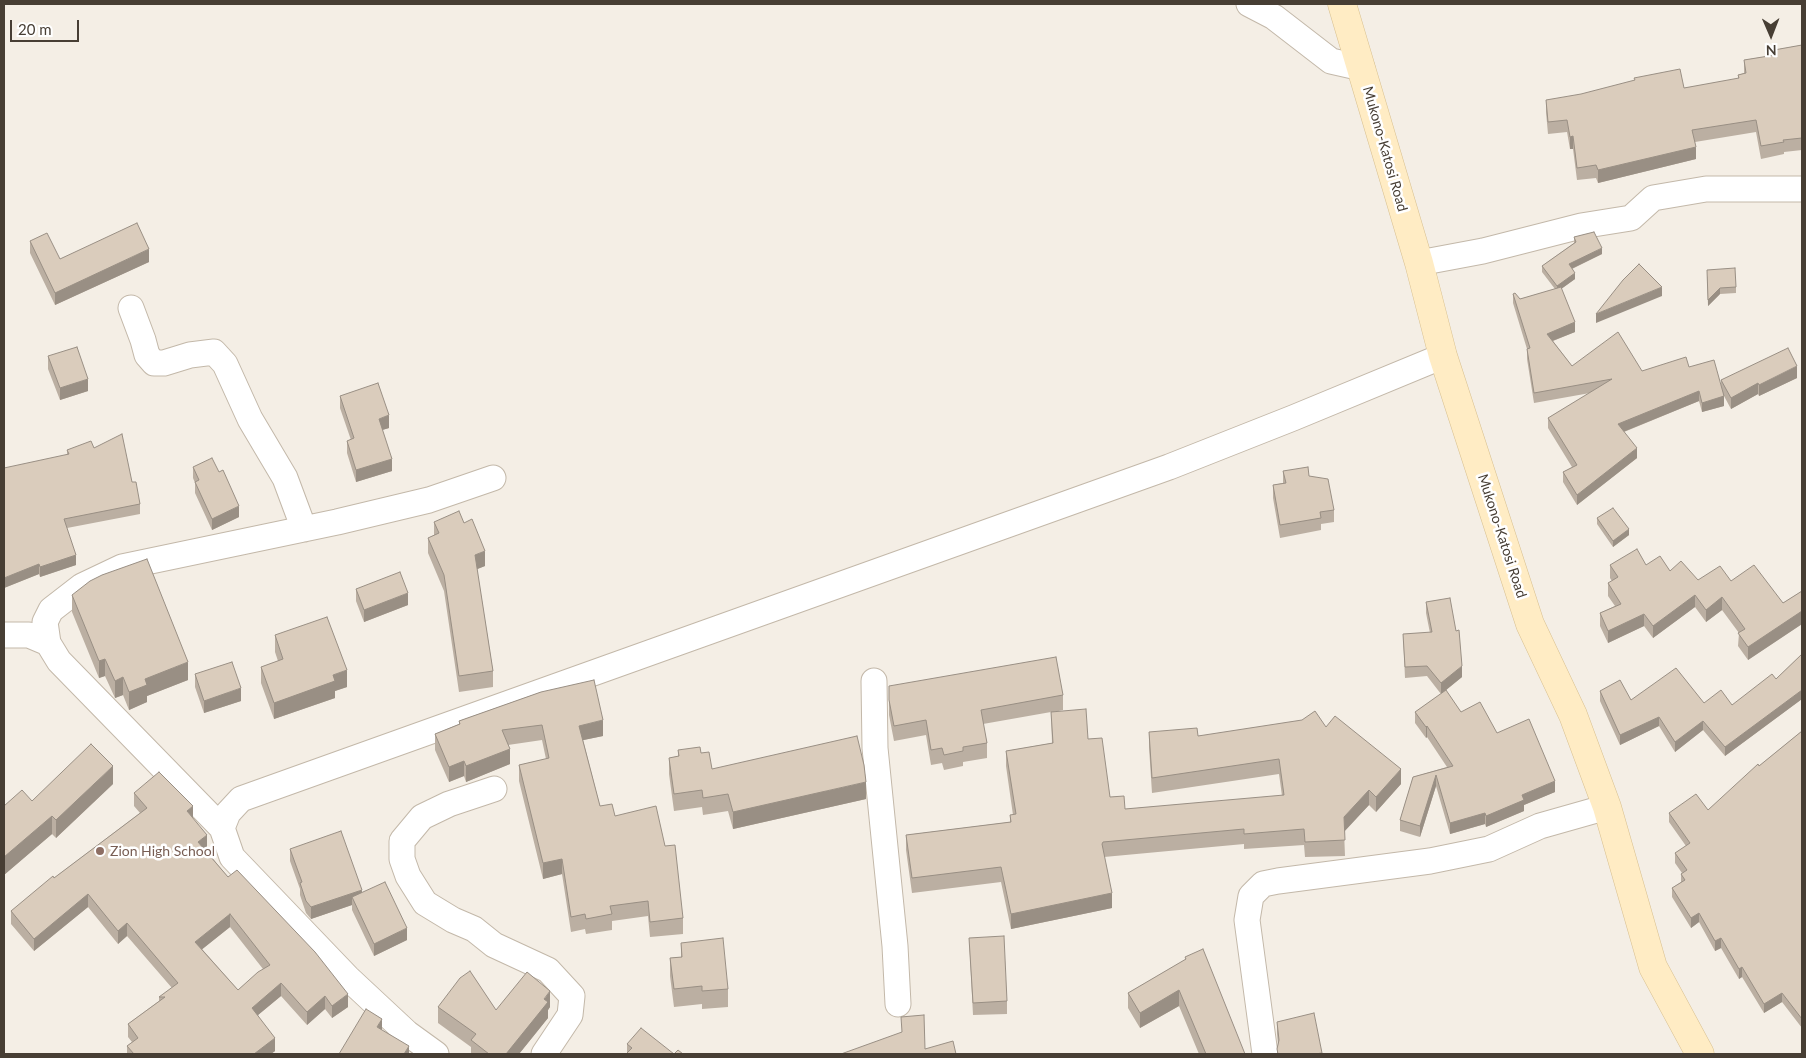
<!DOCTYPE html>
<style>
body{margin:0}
#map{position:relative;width:1806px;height:1058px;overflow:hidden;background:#f4eee5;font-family:Lato,sans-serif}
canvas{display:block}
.frame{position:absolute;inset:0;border:5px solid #473e34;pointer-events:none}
.north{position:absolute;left:1746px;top:10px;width:50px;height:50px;-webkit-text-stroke:4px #fff;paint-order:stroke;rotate:179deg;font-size:14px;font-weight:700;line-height:20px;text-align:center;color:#473e34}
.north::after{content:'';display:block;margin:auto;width:18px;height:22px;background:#473e34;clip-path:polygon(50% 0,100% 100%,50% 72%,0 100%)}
.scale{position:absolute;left:10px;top:20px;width:69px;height:22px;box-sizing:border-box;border:2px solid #473e34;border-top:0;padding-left:6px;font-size:15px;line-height:18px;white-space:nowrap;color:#473e34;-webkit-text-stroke:4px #fff;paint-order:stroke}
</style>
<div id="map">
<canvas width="1806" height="1058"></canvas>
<div class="frame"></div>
<div class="north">N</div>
<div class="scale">20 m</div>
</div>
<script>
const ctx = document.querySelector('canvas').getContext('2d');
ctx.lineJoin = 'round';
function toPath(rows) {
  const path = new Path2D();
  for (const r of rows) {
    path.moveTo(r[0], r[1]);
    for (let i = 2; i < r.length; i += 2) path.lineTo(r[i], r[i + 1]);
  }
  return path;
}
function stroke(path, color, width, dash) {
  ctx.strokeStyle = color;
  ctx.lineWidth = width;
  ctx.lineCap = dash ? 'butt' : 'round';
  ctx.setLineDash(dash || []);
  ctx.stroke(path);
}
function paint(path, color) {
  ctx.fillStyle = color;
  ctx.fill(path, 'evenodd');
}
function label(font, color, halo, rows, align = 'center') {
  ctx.font = font + ' Lato,sans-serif';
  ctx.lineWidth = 5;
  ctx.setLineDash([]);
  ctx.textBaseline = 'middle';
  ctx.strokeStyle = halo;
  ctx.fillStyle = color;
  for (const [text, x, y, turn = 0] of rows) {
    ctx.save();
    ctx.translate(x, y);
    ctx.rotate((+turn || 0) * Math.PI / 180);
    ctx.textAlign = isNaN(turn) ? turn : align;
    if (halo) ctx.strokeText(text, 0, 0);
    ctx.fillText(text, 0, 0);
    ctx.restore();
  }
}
const minor = toPath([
 [1249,4,1274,17,1331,61,1362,68],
 [1419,263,1483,251,1581,226,1631,218,1653,198,1706,189,1802,189],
 [131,308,143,340,147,355,154,363,164,363,190,355,214,352,225,364,250,419,285,478,304,529],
 [4,635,29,635,48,643],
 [874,681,875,748,895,946,898,1004],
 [494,789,449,804,422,817,402,841,402,859,408,876,425,903,453,920,474,929,494,945,548,970,572,996,570,1015,544,1054],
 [222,828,59,661,48,643,45,622,51,610,82,586,122,567,337,522,429,500,493,478],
 [436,1054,407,1033,348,978,232,857,222,828,228,813,241,799,1169,467,1293,418,1443,356],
 [1265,1054,1247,920,1251,896,1263,884,1278,881,1430,861,1489,849,1540,826,1607,807]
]);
const secondary = toPath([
 [1342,4,1419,263,1443,356,1530,624,1573,715,1607,807,1653,967,1700,1054]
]);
stroke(minor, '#c3b8a9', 27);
stroke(secondary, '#d8c090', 29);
stroke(minor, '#fff', 25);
stroke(secondary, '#ffecc4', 28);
paint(toPath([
 [1802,45,1802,150,1784,152,1784,154,1761,159,1756,132,1695,142,1696,159,1598,183,1596,178,1577,180,1573,149,1570,149,1567,132,1548,134,1546,112,1546,100,1684,88,1738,79,1738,75,1744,73,1744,60,1774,55,1774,50],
 [1574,237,1602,254,1572,269,1575,279,1561,289,1575,332,1553,341,1572,366,1642,371,1689,367,1721,387,1721,380,1797,378,1759,396,1758,394,1731,409,1724,396,1724,406,1702,412,1699,401,1624,432,1637,458,1577,505,1563,482,1563,472,1572,467,1548,428,1548,418,1590,393,1534,403,1527,359,1527,349,1513,303,1513,294,1520,299,1555,289,1542,272,1542,266,1574,243],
 [30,241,60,259,149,262,55,305,30,253],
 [1707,276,1736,287,1736,293,1720,294,1708,306],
 [48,356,88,391,60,400,48,369],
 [340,396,389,428,382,430,392,471,356,482,347,453,347,441,351,440,340,408],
 [94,448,132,482,140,504,140,514,67,528,76,565,40,577,39,574,4,588,67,454,67,450],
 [193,467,239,517,212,530,195,493,195,483,193,478],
 [1283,471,1309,476,1334,510,1334,522,1321,524,1321,530,1280,538,1273,498,1273,485,1283,483],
 [1597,518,1629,535,1613,547,1597,524],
 [434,522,464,523,485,566,477,569,493,671,493,687,459,692,444,591,428,553,428,538,434,535],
 [1610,565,1646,565,1698,580,1731,581,1783,603,1802,591,1802,624,1748,660,1738,646,1739,633,1722,610,1706,622,1695,607,1653,638,1644,626,1608,643,1600,626,1600,613,1615,606,1608,596,1608,583,1612,581,1610,578],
 [356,589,408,605,364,622,356,601],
 [72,595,188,680,147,696,147,702,129,710,123,695,115,698,105,676,99,678,72,612],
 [1426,602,1462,677,1445,691,1461,712,1497,733,1555,792,1524,805,1524,811,1486,827,1485,824,1450,834,1436,786,1420,837,1400,831,1400,820,1413,777,1447,767,1427,737,1426,738,1415,723,1415,712,1441,694,1427,676,1405,678,1403,634,1430,633,1426,613],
 [275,635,347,687,335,691,335,698,274,719,261,683,261,667,278,661,275,652],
 [1802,654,1802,699,1725,756,1703,730,1675,752,1659,726,1620,745,1600,701,1600,691,1631,700,1732,705,1776,679],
 [195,674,241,701,204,713,195,687],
 [889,686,1063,695,1063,710,1054,712,1088,739,1110,797,1125,809,1282,796,1279,774,1152,793,1149,747,1149,732,1198,736,1326,727,1401,784,1376,812,1369,805,1344,831,1345,856,1305,857,1304,845,1244,849,1244,844,1104,857,1112,908,1011,929,1001,882,912,893,906,850,906,835,1010,822,1010,815,1013,815,1006,766,1006,751,1052,743,1051,712,983,724,987,743,987,758,963,762,963,766,944,770,942,763,931,765,926,735,894,741,889,715],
 [541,692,603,736,583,740,600,806,615,816,683,918,683,934,650,937,648,916,612,921,612,930,586,934,585,929,571,932,562,874,543,879,519,781,519,765,546,759,542,740,508,745,510,764,466,782,464,776,449,782,435,750,435,734,459,724,459,721],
 [1802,731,1802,1028,1782,1002,1764,1013,1742,977,1739,979,1721,948,1715,951,1699,922,1691,928,1672,897,1672,888,1681,882,1681,874,1682,873,1675,863,1675,853,1686,846,1669,822,1669,813,1708,810,1759,766],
 [678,750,701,753,712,769,866,799,733,829,728,811,703,815,702,807,674,811,669,774,669,758,678,756],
 [113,784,56,838,52,834,4,875,4,806,32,801],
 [134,793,193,818,207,847,205,849,228,877,348,1007,332,1018,325,1009,307,1025,281,996,258,1015,275,1051,271,1054,127,1054,127,1046,132,1042,128,1037,128,1024,159,1001,159,997,172,988,127,936,118,944,88,907,34,951,11,924,11,911,54,878,140,813,134,806],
 [230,927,263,969,238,990,202,949],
 [290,849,362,893,407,940,374,956,352,910,352,905,311,919,306,913,300,895,300,889,290,861],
 [969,938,1007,1001,1007,1014,973,1015],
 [681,943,728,989,728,1007,702,1009,702,1004,674,1007,670,976,670,958,681,957],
 [1185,957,1245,1054,1199,1054,1179,1006,1140,1028,1128,1008,1128,993,1185,960],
 [438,1007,496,1010,550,1007,548,1010,548,1018,519,1054,471,1054,471,1047,438,1023],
 [1277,1022,1322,1054,1277,1054,1278,1044,1277,1034],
 [627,1044,674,1054,627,1053]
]), '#bbafa2');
paint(toPath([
 [1573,136,1573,149,1570,149,1570,137],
 [1696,147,1696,159,1598,183,1598,170],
 [1602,248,1602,254,1569,270,1569,264],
 [149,249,149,262,55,305,55,293],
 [1575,273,1575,279,1557,292,1557,286],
 [1662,287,1662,296,1596,323,1596,314],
 [1720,288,1720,294,1708,306,1708,300],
 [1575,322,1575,332,1547,343,1547,334],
 [1797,366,1797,378,1759,396,1759,385],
 [88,379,88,391,60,400,60,388],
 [1758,383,1758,394,1731,409,1731,398],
 [1699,391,1699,401,1618,434,1618,424],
 [1724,396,1724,406,1702,412,1702,403],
 [389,415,389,428,379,431,379,419],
 [1637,448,1637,458,1577,505,1577,495],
 [392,459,392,471,356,482,356,470],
 [239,506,239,517,212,530,212,519],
 [1629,529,1629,535,1613,547,1613,541],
 [485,551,485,566,475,570,475,555],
 [76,555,76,565,40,577,40,567],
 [39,564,39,574,4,588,4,578],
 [408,593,408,605,364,622,364,610],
 [1695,595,1695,607,1653,638,1653,626],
 [1722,597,1722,610,1706,622,1706,610],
 [1802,611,1802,624,1748,660,1748,647],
 [1644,614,1644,626,1608,643,1608,631],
 [105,659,105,676,99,678,99,661],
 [188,662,188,680,147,696,147,702,129,710,129,692,145,679],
 [1462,666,1462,677,1441,694,1441,683],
 [347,670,347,687,335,691,335,698,274,719,274,703,333,675],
 [123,677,123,695,115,698,115,681],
 [241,688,241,701,204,713,204,701],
 [1802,690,1802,699,1725,756,1725,747],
 [1659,717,1659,726,1620,745,1620,735],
 [603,720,603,736,579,741,579,726],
 [1703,721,1703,730,1675,752,1675,742],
 [1427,726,1427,737,1426,738,1426,727],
 [510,749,510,764,466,782,466,766],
 [464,761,464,776,449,782,449,767],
 [113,766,113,784,56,838,56,820],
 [1401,769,1401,784,1376,812,1376,797],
 [1436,775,1436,786,1420,837,1420,826],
 [1555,781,1555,792,1524,805,1524,811,1486,827,1486,816,1522,795],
 [866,782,866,799,733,829,733,812],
 [1369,790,1369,805,1344,832,1344,817],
 [193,806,193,818,187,811],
 [1485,813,1485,824,1450,834,1450,823],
 [52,816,52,834,4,875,4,857],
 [207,835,207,847,198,854,198,842],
 [562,859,562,874,543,879,543,863],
 [362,890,362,902,352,897,352,905,311,919,311,907],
 [1112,893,1112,908,1011,929,1011,914],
 [88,894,88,907,34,951,34,939],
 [1699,913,1699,922,1691,928,1691,918],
 [230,914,230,927,195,955,195,942],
 [127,923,127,936,118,944,118,931],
 [407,928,407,940,374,956,374,944],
 [1721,938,1721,948,1715,951,1715,941],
 [1742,967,1742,977,1739,979,1739,969],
 [281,983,281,996,252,1020,252,1008],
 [1179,990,1179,1006,1140,1028,1140,1013],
 [550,991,550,1007,548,1010,548,1018,519,1054,506,1054],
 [1782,993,1782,1002,1764,1013,1764,1004],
 [348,994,348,1007,332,1018,332,1006],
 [325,996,325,1009,307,1025,307,1012],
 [382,1019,382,1031,377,1027],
 [275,1038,275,1051,271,1054,254,1054],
 [409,1046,409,1054,404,1054]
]), '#998f84');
const building = toPath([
 [1802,45,1802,138,1783,140,1784,142,1761,146,1756,120,1692,130,1696,147,1598,170,1596,165,1577,168,1573,136,1570,137,1567,120,1548,122,1546,100,1581,94,1635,80,1634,78,1680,69,1684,88,1739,78,1738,75,1746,73,1744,60,1775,55,1774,50,1802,45],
 [137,223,149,249,55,293,30,241,47,233,60,259,137,223],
 [1594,232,1602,248,1569,264,1575,273,1557,286,1542,266,1576,242,1574,237,1594,232],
 [1639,264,1662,287,1596,314,1623,280,1639,264],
 [1735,268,1736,287,1720,288,1708,300,1707,270,1735,268],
 [1561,287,1575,322,1547,334,1572,366,1618,332,1642,371,1686,357,1689,367,1714,360,1724,396,1702,403,1699,391,1618,424,1637,448,1577,495,1563,472,1577,465,1548,418,1612,379,1534,393,1527,349,1530,348,1513,294,1515,293,1520,299,1561,287],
 [77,347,88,379,60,388,48,356,77,347],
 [1788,348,1797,366,1759,385,1758,383,1731,398,1721,380,1788,348],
 [378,383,389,415,379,419,392,459,356,470,347,441,354,438,340,396,378,383],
 [122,434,132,482,136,482,140,504,64,519,76,555,40,567,39,564,4,578,4,468,69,454,67,450,91,441,94,448,122,434],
 [212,458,219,472,223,470,239,506,212,519,195,482,199,480,193,467,212,458],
 [1308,467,1309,476,1328,479,1334,510,1320,512,1321,518,1280,525,1273,485,1286,483,1283,471,1308,467],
 [1613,508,1629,529,1613,541,1597,518,1613,508],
 [459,511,464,523,472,519,485,551,475,555,493,671,459,676,444,575,428,538,439,533,434,522,459,511],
 [1637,549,1646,565,1660,556,1670,571,1681,561,1698,580,1720,566,1731,581,1754,565,1783,603,1802,591,1802,611,1748,647,1738,633,1745,629,1722,597,1706,610,1695,595,1653,626,1644,614,1608,631,1600,613,1621,604,1608,583,1618,577,1610,565,1637,549],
 [147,559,188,662,145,679,147,685,129,692,123,677,115,681,105,659,99,661,72,595,90,581,102,575,147,559],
 [400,572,408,593,364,610,356,589,400,572],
 [1450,598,1456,631,1459,630,1462,666,1441,683,1427,666,1405,667,1403,634,1432,632,1426,602,1450,598],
 [327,617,347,670,333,675,335,681,274,703,261,667,283,659,275,635,327,617],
 [1802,654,1802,690,1725,747,1703,721,1675,742,1659,717,1620,735,1600,691,1620,680,1631,700,1676,668,1704,703,1721,690,1732,705,1772,674,1776,679,1802,654],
 [1056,657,1063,695,981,710,987,743,963,747,963,751,944,755,942,748,931,750,926,720,894,726,889,700,889,686,1056,657],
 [232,662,241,688,204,701,195,674,232,662],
 [594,680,603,720,579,726,600,806,612,804,615,816,656,806,665,846,675,845,683,918,650,922,648,901,610,906,612,914,586,919,585,914,571,917,562,859,543,863,519,765,549,758,542,725,502,730,510,749,466,766,464,761,449,767,435,734,460,724,459,721,541,692,594,680],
 [1446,690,1461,712,1480,702,1497,733,1529,719,1555,781,1522,795,1524,800,1486,816,1485,813,1450,823,1436,775,1420,826,1400,820,1413,777,1453,766,1427,726,1426,727,1415,712,1446,690],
 [1086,709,1088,739,1102,738,1110,797,1124,796,1125,809,1284,795,1279,759,1152,778,1149,732,1197,728,1198,736,1302,720,1315,711,1326,727,1335,716,1401,769,1376,797,1369,790,1344,817,1345,840,1305,842,1304,829,1244,834,1244,829,1103,842,1102,844,1112,893,1011,914,1001,867,912,878,906,835,1011,822,1010,815,1016,814,1006,751,1053,743,1051,712,1086,709],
 [1802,731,1802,1019,1782,993,1764,1004,1742,967,1739,969,1721,938,1715,941,1699,913,1691,918,1672,888,1685,880,1681,874,1687,870,1675,853,1690,843,1669,813,1696,794,1708,810,1758,764,1759,766,1802,731],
 [857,736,864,765,866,782,733,812,728,794,703,798,702,790,674,794,669,758,679,756,678,750,700,747,701,753,709,752,712,769,857,736],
 [91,744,113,766,56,820,52,816,4,857,4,806,22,790,32,801,91,744],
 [159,772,193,806,187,811,207,835,198,842,228,877,237,870,315,952,348,994,332,1006,325,996,307,1012,281,983,252,1008,275,1038,254,1054,255,1054,134,1054,127,1046,138,1038,128,1024,165,997,159,997,178,983,127,923,118,931,88,894,34,939,11,911,53,876,54,878,147,808,134,793,159,772],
 [230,914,270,965,258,972,238,990,195,942,230,914],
 [341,831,362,890,311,907,306,901,300,883,302,882,290,849,341,831],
 [385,882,407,928,374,944,352,897,385,882],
 [1004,936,1007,1001,973,1003,969,938,1004,936],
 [723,938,728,989,702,991,702,986,674,989,670,958,682,957,681,943,723,938],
 [1203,949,1245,1054,1206,1054,1179,990,1140,1013,1128,993,1186,959,1185,957,1203,949],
 [470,971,496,1010,527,972,550,991,544,999,548,1002,506,1054,489,1054,471,1040,476,1034,438,1007,460,978,470,971],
 [366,1009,382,1019,377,1027,409,1046,404,1054,339,1054,366,1009],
 [1314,1013,1322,1053,1315,1054,1278,1054,1277,1049,1279,1040,1277,1022,1314,1013],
 [924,1015,925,1049,953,1041,956,1054,841,1054,902,1032,901,1017,924,1015],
 [641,1028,674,1054,678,1050,683,1054,626,1054,632,1048,627,1044,641,1028]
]);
paint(building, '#daccbc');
stroke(building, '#998f84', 1);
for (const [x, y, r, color] of [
 [100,851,5,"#8d6e63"]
]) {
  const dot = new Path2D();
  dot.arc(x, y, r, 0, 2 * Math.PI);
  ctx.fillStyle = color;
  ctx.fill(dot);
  stroke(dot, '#fff', 2);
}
label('14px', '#473e34', '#fff', [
 ["Mukono-Katosi Road",1385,149,74],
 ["Mukono-Katosi Road",1502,536,72]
]);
label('14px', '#785e54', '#fff', [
 ["Zion High School",110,851]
], 'left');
</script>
